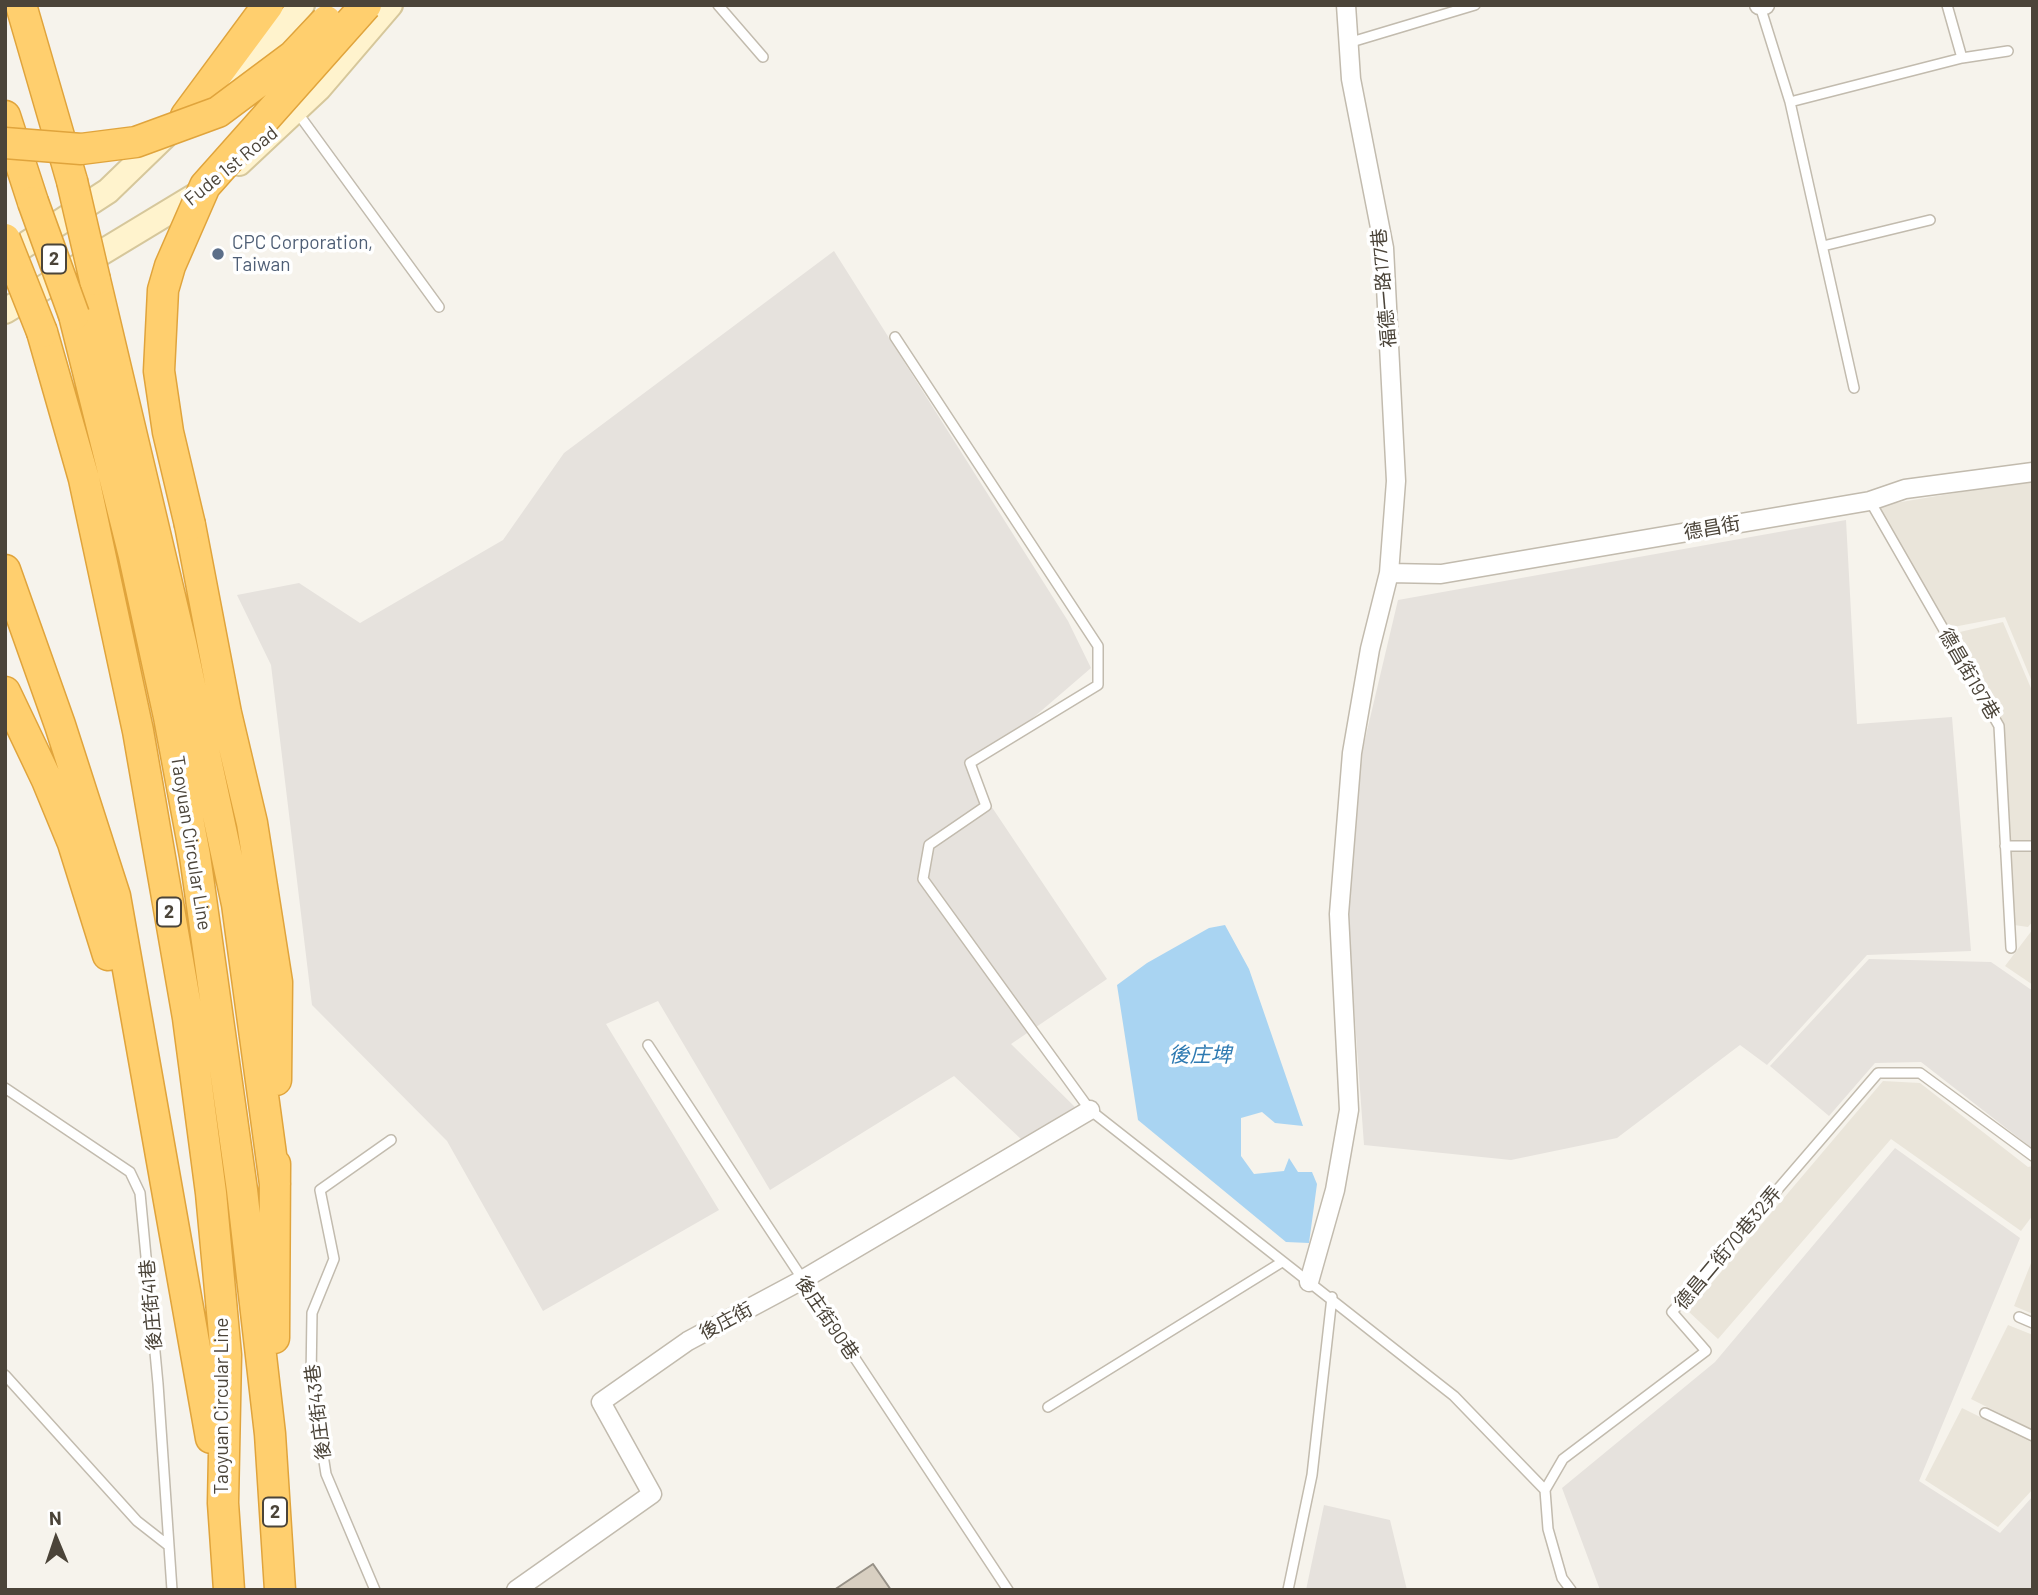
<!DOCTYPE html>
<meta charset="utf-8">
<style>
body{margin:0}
#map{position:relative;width:2038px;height:1595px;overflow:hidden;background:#f6f3ec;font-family:Barlow,sans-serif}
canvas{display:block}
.frame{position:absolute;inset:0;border:7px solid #4b4439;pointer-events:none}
.north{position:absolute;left:21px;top:1504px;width:70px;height:70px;-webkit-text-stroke:5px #fff;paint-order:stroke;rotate:358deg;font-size:19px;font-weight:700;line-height:28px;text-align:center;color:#4b4439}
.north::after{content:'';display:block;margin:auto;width:24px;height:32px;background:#4b4439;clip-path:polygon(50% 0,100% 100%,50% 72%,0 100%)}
</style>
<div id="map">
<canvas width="2038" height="1595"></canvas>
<div class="frame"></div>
<div class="north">N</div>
</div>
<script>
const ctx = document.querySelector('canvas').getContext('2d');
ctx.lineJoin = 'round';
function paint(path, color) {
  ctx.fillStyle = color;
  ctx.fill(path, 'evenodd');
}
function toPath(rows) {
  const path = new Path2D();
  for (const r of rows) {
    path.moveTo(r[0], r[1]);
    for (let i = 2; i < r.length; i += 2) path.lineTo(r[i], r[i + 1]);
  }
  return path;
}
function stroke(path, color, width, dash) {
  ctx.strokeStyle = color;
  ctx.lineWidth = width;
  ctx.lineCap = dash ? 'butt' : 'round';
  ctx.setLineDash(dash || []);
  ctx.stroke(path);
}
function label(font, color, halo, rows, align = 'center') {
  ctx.font = font + ' Barlow,"Noto Sans TC",sans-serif';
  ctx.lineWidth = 7;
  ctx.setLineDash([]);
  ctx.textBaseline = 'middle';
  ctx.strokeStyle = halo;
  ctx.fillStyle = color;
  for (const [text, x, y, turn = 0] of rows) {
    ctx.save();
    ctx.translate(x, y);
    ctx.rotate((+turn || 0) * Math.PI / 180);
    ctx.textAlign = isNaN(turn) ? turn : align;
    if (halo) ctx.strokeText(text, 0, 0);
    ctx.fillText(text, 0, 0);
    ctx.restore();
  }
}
paint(toPath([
 [2033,480,2033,684,2005,617,1948,628,1877,506],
 [2003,622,2033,693,2033,921,2028,927,2014,925,2004,740,1947,635],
 [2033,929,2033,985,2005,966],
 [1883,1081,1920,1083,2028,1167,2033,1166,2033,1215,2021,1231,1891,1139,1718,1339,1688,1311],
 [2033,1258,2033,1314,2014,1306],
 [2008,1325,2033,1335,2033,1430,1971,1399],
 [1962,1408,2033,1443,2033,1489,1998,1527,1925,1480]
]), '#eae5da');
paint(toPath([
 [834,251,1068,621,1091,668,969,773,1107,979,1011,1044,1078,1110,1023,1141,954,1076,770,1190,658,1001,606,1024,719,1210,543,1311,447,1141,312,1005,271,665,237,595,299,583,360,623,503,540,564,453],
 [1846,520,1857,724,1952,717,1971,951,1867,955,1767,1065,1740,1045,1617,1138,1511,1160,1364,1145,1347,910,1362,752,1398,600],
 [1869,959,1991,962,2033,991,2033,1149,1921,1062,1875,1063,1829,1116,1770,1066],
 [1895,1148,2020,1238,1919,1481,2000,1533,2033,1496,2033,1590,1600,1590,1562,1488,1715,1362],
 [1324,1505,1390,1520,1407,1590,1306,1590]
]), '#e6e2dd');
paint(toPath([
 [1225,925,1249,969,1303,1126,1275,1123,1262,1112,1241,1118,1241,1156,1254,1174,1284,1171,1289,1158,1298,1172,1312,1172,1317,1184,1309,1243,1286,1242,1138,1120,1117,985,1147,963,1209,928]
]), '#a9d4f2');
const building = toPath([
 [873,1564,891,1590,834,1590,873,1564]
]);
paint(building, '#d8cfc1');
stroke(building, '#979187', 2);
const service = toPath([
 [718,5,763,57],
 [1760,6,1790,102,1854,388],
 [1348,43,1475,5],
 [1962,58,2008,51],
 [1790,102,1962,58,1947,5],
 [297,112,439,307],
 [1823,246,1930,220],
 [895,337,1098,646,1098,685,970,763,986,806,929,845,923,879,1090,1110,1454,1396,1545,1490],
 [1870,501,1999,726,2011,948],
 [2005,846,2033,846],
 [648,1045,1008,1590],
 [5,1088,130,1172,140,1193,158,1384,172,1590],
 [2019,1317,2033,1323],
 [5,1375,137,1521,169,1546],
 [1048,1407,1282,1262],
 [1985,1413,2033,1436],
 [375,1590,326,1474,311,1379,312,1313,334,1259,320,1190,391,1140],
 [1288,1590,1312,1475,1332,1297],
 [1571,1590,1562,1578,1548,1529,1545,1490,1563,1459,1706,1351,1672,1312,1878,1073,1920,1073,2033,1156]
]);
const minor = toPath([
 [1759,5,1765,5],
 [1389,573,1441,574,1870,501,1905,489,2033,472],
 [1309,1282,1335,1190,1349,1110,1339,914,1352,753,1370,649,1389,573,1396,481,1384,248,1351,79,1346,5],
 [516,1590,652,1494,601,1402,688,1341,802,1280,1090,1110]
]);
const secondary = toPath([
 [210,95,255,58,302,5],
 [239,163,319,88,390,5],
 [5,258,108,191,170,131],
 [5,311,205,190]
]);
const motorway = toPath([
 [21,5,72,181],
 [5,116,33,202],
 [186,116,268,5],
 [95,280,181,643,237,904,275,1184],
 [74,315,134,556,169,717,195,856,242,1190,270,1434,280,1590],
 [42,332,84,479,138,731,188,1018,211,1193,226,1355,223,1503,229,1590],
 [190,525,226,713,252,823,277,982,276,1080],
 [5,570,60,725,115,896,211,1438],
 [5,692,47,780,73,843,108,955],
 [274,1338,275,1164]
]);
stroke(service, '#c2bbae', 12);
stroke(minor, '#c2bbae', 21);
stroke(secondary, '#d6c79b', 28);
stroke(motorway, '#e0a43c', 33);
stroke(service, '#fff', 9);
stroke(minor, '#fff', 18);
stroke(secondary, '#fff3cd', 24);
stroke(motorway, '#ffcf6e', 30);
const motorwayBridge = toPath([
 [5,143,81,149,136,142,218,112,293,56,326,21],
 [72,181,95,280],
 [33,202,74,315],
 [5,239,42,332],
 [190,525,168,432,159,371,163,290,170,266,205,186,366,5]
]);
stroke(motorwayBridge, '#e0a43c', 33, []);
stroke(motorwayBridge, '#ffcf6e', 30);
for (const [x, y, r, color] of [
 [218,254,7,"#5c6f8a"]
]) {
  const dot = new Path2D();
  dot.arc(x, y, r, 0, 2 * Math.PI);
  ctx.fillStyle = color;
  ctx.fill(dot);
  stroke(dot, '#fff', 2.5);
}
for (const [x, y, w] of [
 [54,259,24],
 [169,912,24],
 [275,1512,24]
]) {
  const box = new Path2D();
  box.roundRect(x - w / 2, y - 14.5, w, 29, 5);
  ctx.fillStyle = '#fff';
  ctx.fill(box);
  stroke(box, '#4b4439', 2);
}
label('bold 18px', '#4b4439', null, [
 ["2",54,259],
 ["2",169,912],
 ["2",275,1512]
]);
label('19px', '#4b4439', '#fff', [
 ["Fude 1st Road",231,166,-39],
 ["福德一路177巷",1384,288,-95],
 ["德昌街",1712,528,-10],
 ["德昌街197巷",1969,674,60],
 ["Taoyuan Circular Line",191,843,81],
 ["德昌二街70巷32弄",1728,1248,-50],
 ["後庄街41巷",151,1305,-95],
 ["後庄街90巷",827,1318,56],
 ["後庄街",726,1321,-28],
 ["Taoyuan Circular Line",222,1406,-90],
 ["後庄街43巷",318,1412,-97]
]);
label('19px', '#4e5e75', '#fff', [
 ["CPC Corporation,",232,243],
 ["Taiwan",232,265]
], 'left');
label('italic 21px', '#2e7ab2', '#fff', [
 ["後庄埤",1200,1055]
]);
</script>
